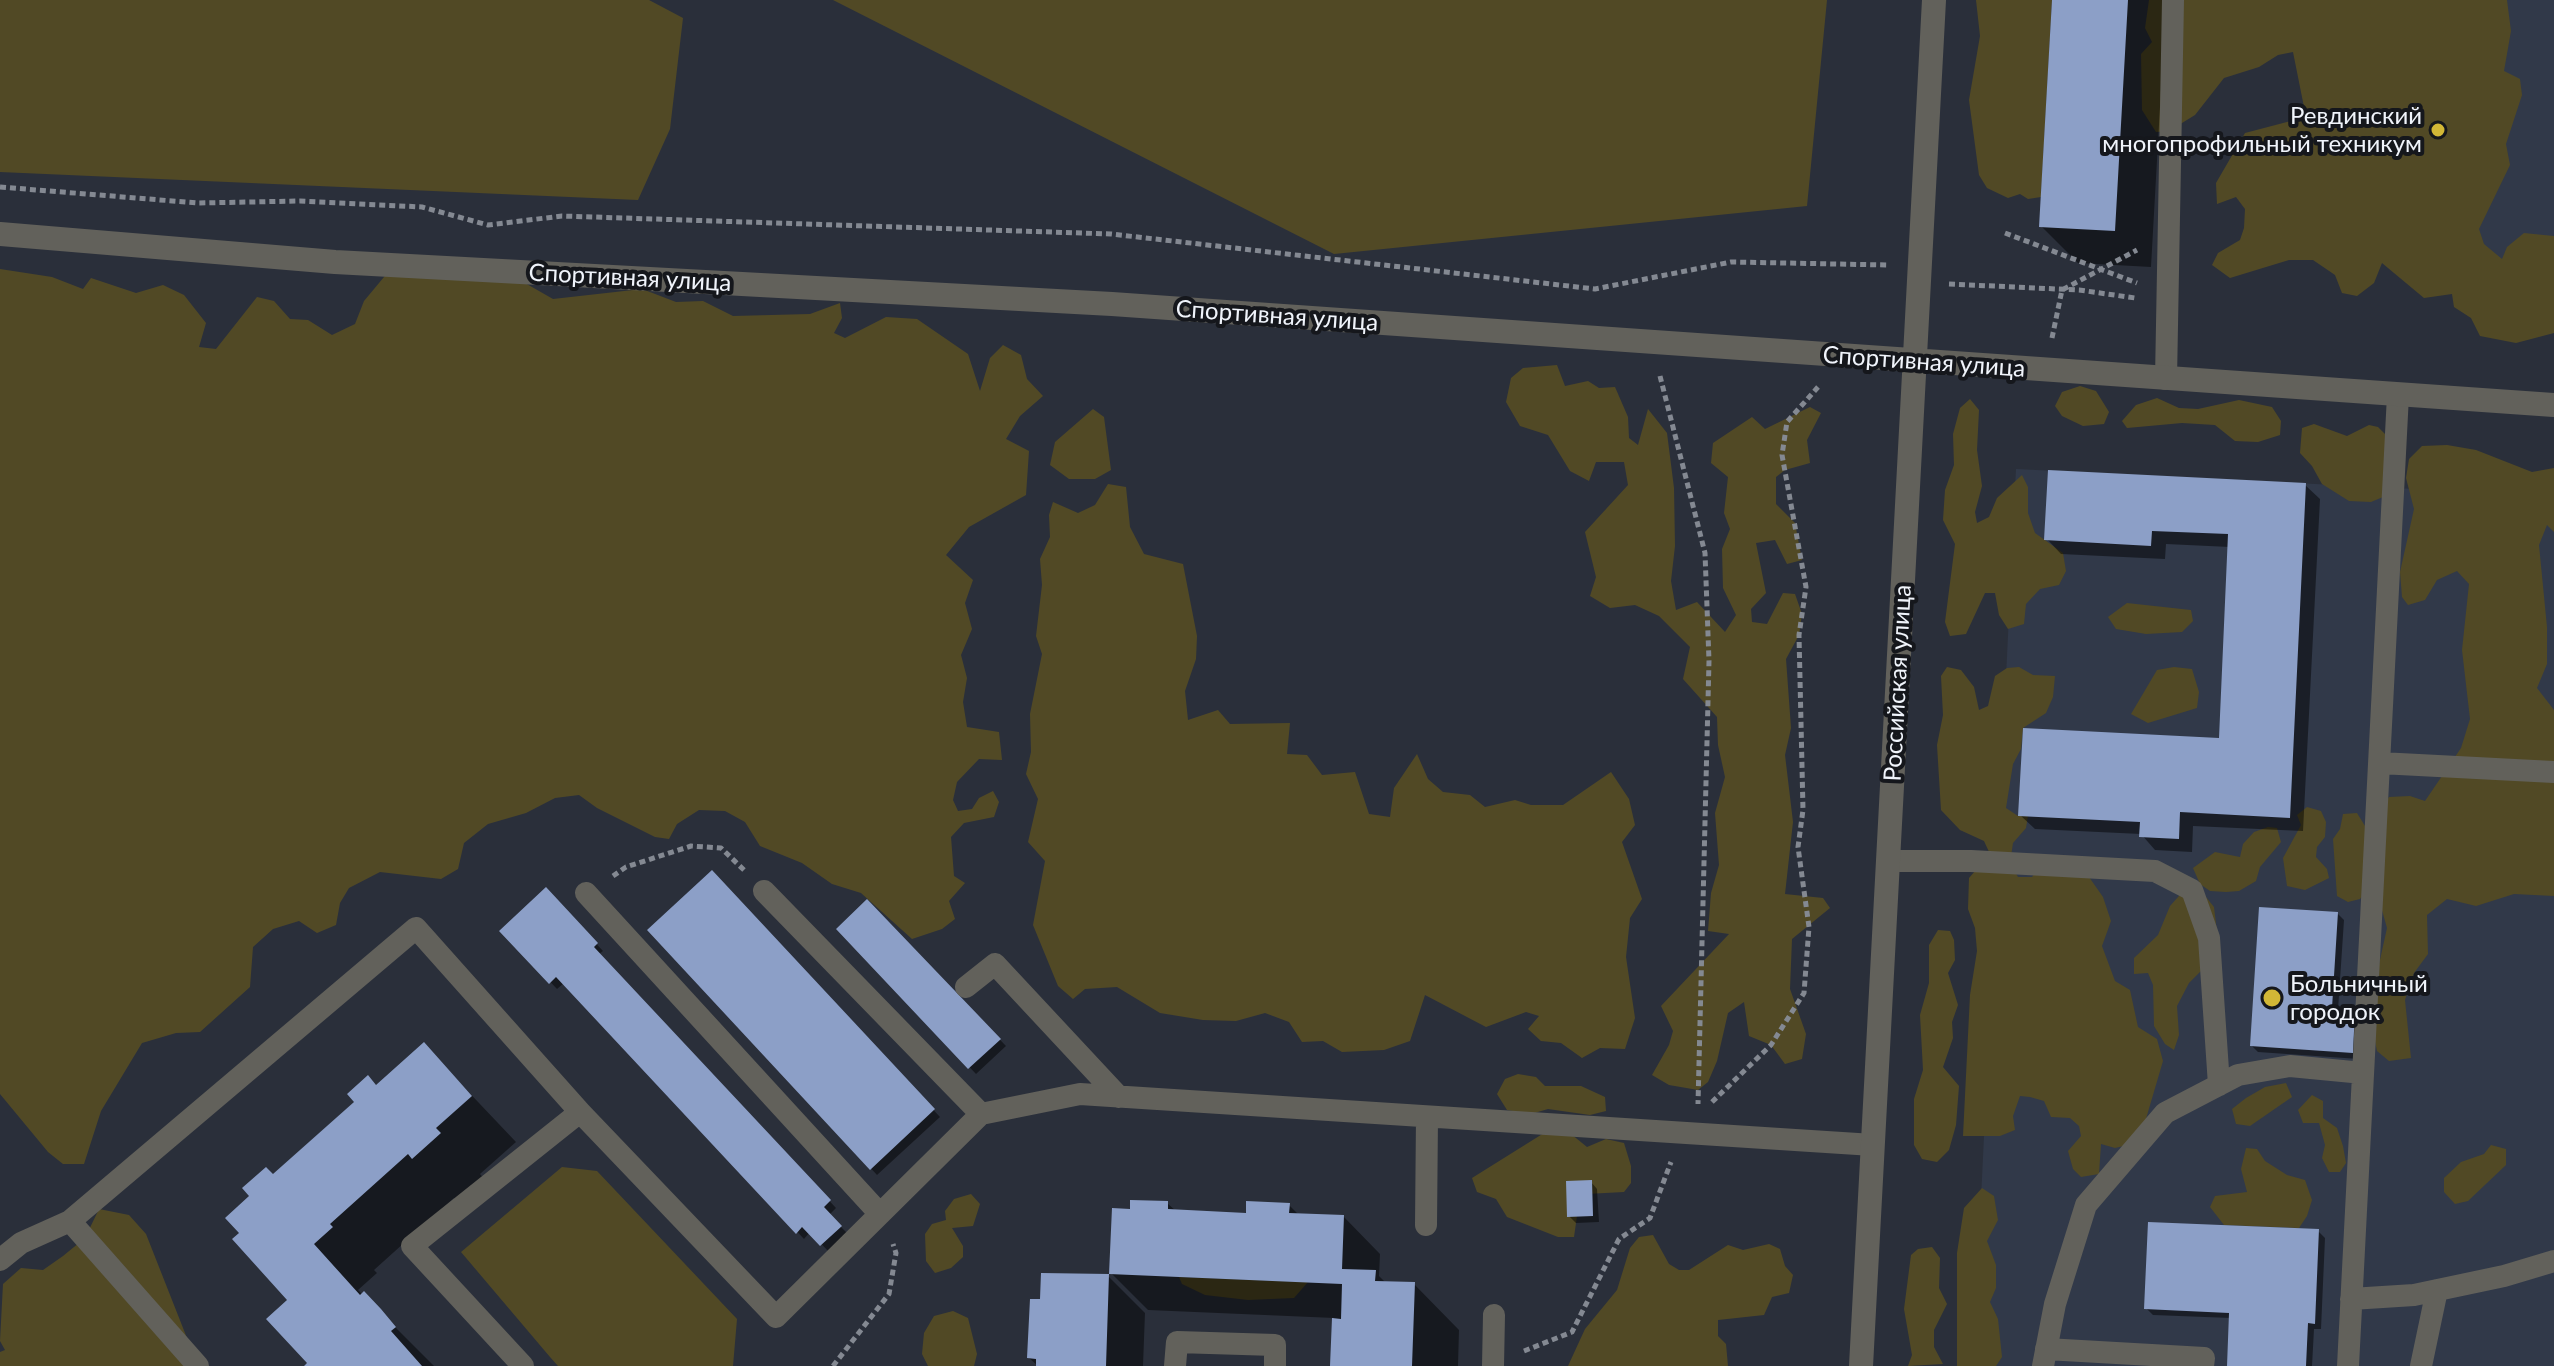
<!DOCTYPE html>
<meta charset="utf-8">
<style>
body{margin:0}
canvas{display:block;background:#2a2f3a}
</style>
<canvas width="2554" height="1366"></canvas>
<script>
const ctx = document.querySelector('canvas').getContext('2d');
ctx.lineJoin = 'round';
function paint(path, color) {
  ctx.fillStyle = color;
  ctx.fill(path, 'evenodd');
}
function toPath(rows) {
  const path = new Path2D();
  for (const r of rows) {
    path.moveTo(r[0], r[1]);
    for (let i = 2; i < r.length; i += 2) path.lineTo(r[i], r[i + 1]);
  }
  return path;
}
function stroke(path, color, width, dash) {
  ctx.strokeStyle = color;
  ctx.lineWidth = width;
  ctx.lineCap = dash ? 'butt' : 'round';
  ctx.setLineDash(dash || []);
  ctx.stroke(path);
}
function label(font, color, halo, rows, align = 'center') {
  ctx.font = font + ' Lato,sans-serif';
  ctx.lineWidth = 8;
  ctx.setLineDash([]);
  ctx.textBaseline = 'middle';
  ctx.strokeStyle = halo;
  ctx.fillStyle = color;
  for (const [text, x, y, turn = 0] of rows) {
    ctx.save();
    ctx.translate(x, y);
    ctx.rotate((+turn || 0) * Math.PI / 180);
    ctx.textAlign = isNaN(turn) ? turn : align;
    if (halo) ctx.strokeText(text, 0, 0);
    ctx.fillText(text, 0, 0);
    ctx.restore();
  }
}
paint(toPath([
 [2332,0,2554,0,2554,332,2439,265],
 [2016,469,2554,496,2554,1366,1973,1366]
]), '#313949');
paint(toPath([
 [0,0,649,0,683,18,670,129,638,200,0,172],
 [833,0,1827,0,1807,206,1334,254],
 [1976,0,2052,0,2041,197,2028,199,2020,194,2008,198,1987,188,1979,175,1969,100,1980,36],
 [2149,0,2507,0,2511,31,2504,71,2520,79,2522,95,2506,144,2510,165,2479,229,2484,244,2502,259,2507,247,2524,233,2554,236,2554,333,2516,343,2480,336,2471,318,2454,307,2452,294,2424,298,2382,263,2374,283,2357,296,2342,293,2335,275,2313,260,2289,260,2230,278,2212,265,2218,253,2240,240,2244,228,2245,209,2236,197,2217,204,2216,183,2245,133,2306,117,2293,52,2278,55,2259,67,2224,78,2195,115,2169,131,2156,132,2142,110,2141,54,2152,42,2145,28],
 [0,269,52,277,83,289,91,278,136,293,163,285,184,295,206,323,199,347,216,349,257,297,274,301,290,319,308,320,332,335,355,324,364,301,389,271,525,283,553,299,642,289,676,302,703,301,733,316,810,314,840,303,842,318,834,333,845,338,886,317,917,319,968,354,980,391,990,358,1003,345,1021,355,1027,379,1043,396,1020,416,1006,439,1029,451,1026,495,969,527,946,555,973,580,965,603,972,629,961,655,967,678,963,702,967,727,999,732,1002,760,979,759,957,782,953,800,958,811,972,809,979,798,993,791,999,802,994,817,964,823,951,837,954,876,965,883,949,901,955,919,942,929,912,939,861,893,832,884,802,863,760,846,745,822,725,811,699,810,677,824,669,839,655,837,597,808,579,795,555,798,526,813,488,824,464,843,458,869,441,879,380,872,349,888,340,903,336,925,317,933,299,921,273,929,253,947,250,987,200,1032,176,1033,142,1043,101,1111,84,1164,63,1164,48,1152,0,1094],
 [1557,365,1565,386,1588,381,1599,388,1615,387,1628,417,1629,438,1638,445,1648,409,1667,433,1674,488,1675,546,1671,581,1676,610,1697,602,1725,632,1736,615,1723,588,1722,549,1730,529,1724,513,1728,477,1711,463,1713,443,1752,417,1765,429,1810,407,1821,413,1807,440,1810,463,1785,470,1776,477,1776,504,1795,523,1802,560,1787,564,1775,540,1756,543,1766,593,1751,609,1752,622,1767,624,1783,593,1795,594,1802,614,1799,635,1786,659,1791,728,1785,755,1793,822,1785,894,1823,898,1830,908,1792,939,1790,989,1806,1034,1802,1059,1785,1064,1771,1045,1749,1036,1744,1002,1728,1013,1717,1061,1708,1082,1698,1090,1669,1085,1652,1075,1669,1045,1673,1031,1661,1006,1729,934,1708,931,1711,893,1719,865,1715,813,1725,777,1718,745,1717,717,1683,679,1690,647,1659,616,1635,605,1610,608,1590,596,1596,577,1585,532,1628,485,1624,462,1596,462,1589,481,1570,471,1548,435,1520,426,1506,402,1511,378,1523,368],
 [2080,386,2096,391,2109,412,2104,424,2083,426,2062,416,2055,406,2062,392],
 [2157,398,2179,408,2198,409,2239,400,2272,407,2281,421,2280,435,2258,442,2235,441,2215,425,2182,423,2127,428,2122,421,2136,405],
 [1970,399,1979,410,1977,450,1982,486,1975,512,1977,523,1989,517,1997,498,2022,475,2028,487,2028,513,2035,533,2063,553,2066,571,2059,585,2040,589,2026,604,2024,624,2008,629,1999,615,1995,593,1985,593,1966,634,1950,636,1945,622,1955,544,1943,520,1945,490,1954,465,1953,434,1960,408],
 [1093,409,1104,417,1111,470,1095,479,1069,479,1050,465,1055,442],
 [2314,424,2347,436,2369,425,2378,427,2389,438,2383,497,2371,502,2349,501,2322,484,2312,466,2300,453,2302,428],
 [2447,445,2476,450,2532,472,2554,468,2554,532,2547,525,2539,545,2547,627,2547,664,2537,688,2554,710,2554,896,2514,894,2476,906,2447,899,2427,915,2428,954,2414,973,2405,1000,2411,1058,2389,1061,2377,1051,2371,1022,2376,978,2387,928,2380,903,2376,819,2389,797,2410,796,2425,801,2461,748,2470,719,2462,650,2469,584,2457,571,2437,580,2425,600,2408,605,2402,597,2400,572,2414,509,2406,478,2409,459,2422,446],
 [1108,484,1126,487,1130,527,1144,554,1183,564,1197,636,1196,659,1185,691,1188,720,1218,710,1230,724,1290,723,1287,754,1307,755,1322,775,1355,772,1369,814,1390,817,1394,788,1417,754,1428,779,1443,792,1470,795,1485,807,1515,800,1531,805,1563,805,1611,772,1629,799,1635,825,1622,842,1642,899,1630,918,1626,957,1635,1018,1625,1049,1600,1048,1582,1058,1561,1043,1541,1041,1528,1029,1539,1016,1526,1012,1486,1027,1425,995,1410,1041,1384,1050,1342,1052,1323,1041,1302,1042,1289,1022,1265,1013,1236,1021,1203,1020,1160,1013,1117,987,1085,989,1073,999,1058,986,1033,925,1045,861,1028,842,1038,799,1026,774,1031,752,1030,714,1042,654,1036,636,1042,585,1040,559,1050,537,1049,515,1053,502,1078,513,1095,505],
 [2127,603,2191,610,2193,621,2182,632,2146,634,2116,629,2108,617],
 [1947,667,1961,670,1974,687,1979,710,1988,706,1995,676,2007,668,2019,667,2033,675,2055,676,2053,697,2046,713,2023,728,2021,749,2013,764,2006,808,2018,816,2028,816,2026,828,2013,843,2010,863,2018,877,2032,877,2041,865,2082,867,2103,897,2111,921,2102,946,2115,981,2130,990,2138,1027,2157,1039,2163,1061,2143,1129,2128,1145,2115,1148,2101,1144,2099,1174,2081,1177,2073,1169,2068,1151,2081,1136,2079,1126,2070,1118,2051,1117,2044,1101,2030,1097,2020,1096,2013,1116,2015,1130,2000,1136,1963,1136,1970,995,1977,951,1975,928,1968,909,1969,878,1990,854,1984,841,1960,830,1941,810,1937,745,1943,715,1941,676],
 [2174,667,2192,669,2199,692,2197,708,2148,723,2131,714,2157,670],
 [2307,807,2321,811,2326,822,2325,837,2317,847,2316,857,2327,869,2329,878,2305,890,2287,886,2283,858,2301,825,2297,815],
 [2357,813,2365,826,2367,890,2360,899,2348,902,2337,896,2333,839,2340,829,2343,814],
 [2268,827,2277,828,2281,842,2260,867,2256,881,2239,891,2226,892,2210,891,2200,884,2193,868,2215,852,2240,857,2243,844,2254,832],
 [2187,887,2202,892,2214,907,2217,932,2211,961,2189,983,2177,1006,2179,1035,2174,1050,2165,1044,2154,1026,2153,985,2148,973,2134,974,2134,958,2158,935,2170,906],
 [1938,930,1950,931,1954,940,1955,960,1948,973,1958,1005,1952,1022,1953,1038,1943,1067,1959,1086,1956,1125,1949,1150,1937,1162,1922,1159,1914,1145,1914,1099,1923,1070,1920,1015,1929,983,1929,945],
 [1518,1074,1536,1077,1545,1086,1581,1086,1605,1097,1606,1111,1590,1115,1548,1109,1531,1114,1507,1110,1497,1094,1505,1079],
 [2286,1083,2292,1097,2250,1126,2236,1124,2232,1109,2246,1098,2265,1087],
 [2312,1095,2323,1101,2323,1118,2337,1128,2343,1146,2346,1163,2340,1172,2329,1172,2322,1158,2325,1145,2319,1123,2303,1123,2298,1110],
 [1544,1133,1571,1134,1587,1147,1606,1139,1624,1143,1631,1166,1631,1183,1624,1192,1567,1195,1577,1216,1574,1237,1558,1237,1507,1217,1496,1199,1477,1192,1472,1178],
 [2491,1145,2506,1149,2506,1165,2468,1201,2455,1204,2444,1192,2444,1178,2461,1162,2484,1154],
 [2246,1148,2257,1149,2265,1161,2287,1175,2305,1180,2312,1200,2307,1216,2299,1228,2224,1225,2210,1207,2215,1196,2247,1192,2241,1169],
 [562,1167,597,1171,737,1319,733,1366,558,1366,550,1357,461,1252],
 [1982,1188,1994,1196,1998,1220,1987,1241,1996,1265,1996,1288,1990,1302,1998,1319,2002,1357,1996,1366,1957,1366,1957,1253,1964,1208],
 [971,1194,980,1204,973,1226,952,1228,963,1246,963,1257,951,1268,935,1273,926,1261,925,1234,932,1224,946,1220,945,1211,954,1199],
 [99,1209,129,1215,146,1234,198,1366,0,1366,0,1352,5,1350,0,1341,3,1284,21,1268,43,1270,63,1256,85,1238],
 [1653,1235,1669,1264,1679,1270,1689,1270,1728,1245,1743,1250,1769,1244,1780,1249,1785,1266,1793,1275,1789,1293,1772,1297,1764,1315,1718,1320,1718,1336,1726,1344,1728,1366,1568,1366,1585,1329,1617,1290,1630,1248,1639,1237],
 [1932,1247,1940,1258,1939,1288,1947,1304,1934,1330,1934,1347,1943,1364,1908,1366,1912,1355,1904,1309,1911,1255,1918,1249],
 [1179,1277,1308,1282,1294,1298,1248,1300,1205,1295,1182,1284],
 [953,1311,968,1318,977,1354,974,1366,928,1366,922,1354,924,1333,934,1316]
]), '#514925');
paint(toPath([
 [2054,0,2166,0,2151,267,2078,263,2041,226],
 [2305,485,2320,499,2303,831,2193,826,2192,852,2155,850,2141,834,2035,829,2020,815,2221,740,2230,547,2166,544,2165,559,2061,554,2047,539],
 [712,872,940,1117,877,1175,650,930],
 [546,890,603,951,599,954,836,1208,829,1215,847,1233,828,1251,810,1232,804,1239,564,983,557,989,502,931],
 [867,901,1006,1046,976,1074,838,929],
 [2338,914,2344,920,2338,1010,2354,1011,2361,1018,2359,1059,2258,1052,2252,1046],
 [424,1045,516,1142,480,1174,485,1180,459,1203,454,1198,374,1270,377,1273,358,1290,434,1366,307,1366,309,1363,290,1301,241,1233,274,1177],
 [1591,1182,1597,1189,1599,1222,1576,1223,1569,1216],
 [1167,1203,1176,1211,1248,1215,1289,1205,1299,1215,1344,1217,1380,1254,1379,1276,1387,1284,1414,1284,1459,1330,1458,1366,1332,1366,1334,1318,1148,1310,1111,1273,1132,1211],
 [2318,1231,2325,1238,2321,1329,2314,1329,2312,1366,2229,1366,2231,1318,2153,1315,2146,1308],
 [1108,1276,1145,1313,1143,1366,1038,1366,1029,1358,1042,1301]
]), '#0007');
paint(toPath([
 [2052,0,2128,0,2115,231,2039,227],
 [2048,470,2306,483,2290,818,2180,812,2179,839,2139,837,2140,822,2018,816,2023,728,2219,738,2228,534,2152,531,2151,546,2044,540],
 [712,870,935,1109,870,1170,647,930],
 [546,887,598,943,594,947,831,1200,824,1207,842,1226,820,1246,802,1227,796,1234,556,977,549,984,499,931],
 [867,899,1001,1039,968,1069,836,929],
 [2259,907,2338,912,2332,1008,2355,1009,2353,1053,2250,1046],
 [424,1042,472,1096,436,1128,441,1133,412,1159,408,1154,330,1224,333,1227,314,1244,360,1295,364,1291,381,1309,396,1327,391,1331,422,1366,304,1366,307,1363,266,1319,287,1300,232,1239,239,1233,225,1218,249,1196,242,1188,266,1167,273,1174,354,1102,347,1094,368,1075,376,1085],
 [1592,1180,1593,1216,1567,1217,1566,1181],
 [1130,1200,1168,1201,1168,1209,1246,1213,1246,1201,1290,1203,1289,1213,1344,1215,1342,1269,1376,1270,1375,1281,1415,1282,1412,1366,1330,1366,1332,1318,1341,1319,1342,1284,1109,1274,1112,1208,1130,1209],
 [2148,1222,2319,1229,2315,1324,2308,1323,2306,1366,2227,1366,2229,1313,2144,1309],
 [1041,1273,1109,1274,1106,1366,1036,1366,1036,1359,1027,1358,1030,1299,1040,1299]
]), '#8c9fc7');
stroke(toPath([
 [0,187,198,203,300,201,422,207,488,225,562,216,1111,234,1595,289,1731,262,1889,265],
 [2005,233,2137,283],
 [1949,284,2079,290,2135,298],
 [2052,338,2062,290,2137,250],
 [1660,376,1705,553,1709,661,1698,1104],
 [613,876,626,867,691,846,721,848,744,870],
 [1712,1102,1771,1045,1804,993,1809,927,1798,847,1803,810,1799,635,1806,587,1782,455,1787,422,1818,387],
 [1524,1351,1572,1332,1619,1239,1650,1218,1671,1162],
 [833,1366,889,1294,896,1253,893,1244]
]), '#848992', 5, [6, 4]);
stroke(toPath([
 [2166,379,2173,0],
 [2380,763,2554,772],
 [1890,861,1971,861,2155,871,2192,890,2209,938,2219,1085],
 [764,891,981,1114],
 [586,893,880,1214],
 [966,987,995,964,1119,1097],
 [1426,1225,1427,1117],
 [0,1260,21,1243,70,1221],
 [2351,1299,2414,1295,2504,1276,2554,1261],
 [2046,1349,2204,1358,2203,1366],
 [198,1366,70,1221,416,928,580,1112],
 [523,1366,412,1246,580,1112,776,1317,981,1114,1080,1094,1873,1145],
 [1175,1366,1177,1342,1275,1345,1275,1366],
 [1493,1366,1494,1315],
 [2043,1366,2055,1304,2086,1205,2165,1113,2238,1075,2290,1066,2363,1073],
 [2348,1366,2398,395],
 [2421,1366,2437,1290]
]), '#62615b', 22);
stroke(toPath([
 [0,234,335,262,1112,304,2554,405],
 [1861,1366,1934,0]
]), '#62615b', 24);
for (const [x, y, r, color] of [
 [2438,130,8,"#d2b736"],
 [2272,998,10,"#d2b736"]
]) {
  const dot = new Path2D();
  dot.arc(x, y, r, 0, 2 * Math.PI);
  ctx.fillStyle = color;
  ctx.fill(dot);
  stroke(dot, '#15171c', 3);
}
label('24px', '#f0f4fb', '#15171c', [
 ["Ревдинский",2422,116],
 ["многопрофильный техникум",2422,144],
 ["Больничный",2290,984,"left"],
 ["городок",2290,1012,"left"]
], 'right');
label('24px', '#f0f4fb', '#15171c', [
 ["Спортивная улица",630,278,3],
 ["Спортивная улица",1277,316,4],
 ["Спортивная улица",1924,362,4],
 ["Российская улица",1898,683,-87]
]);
</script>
